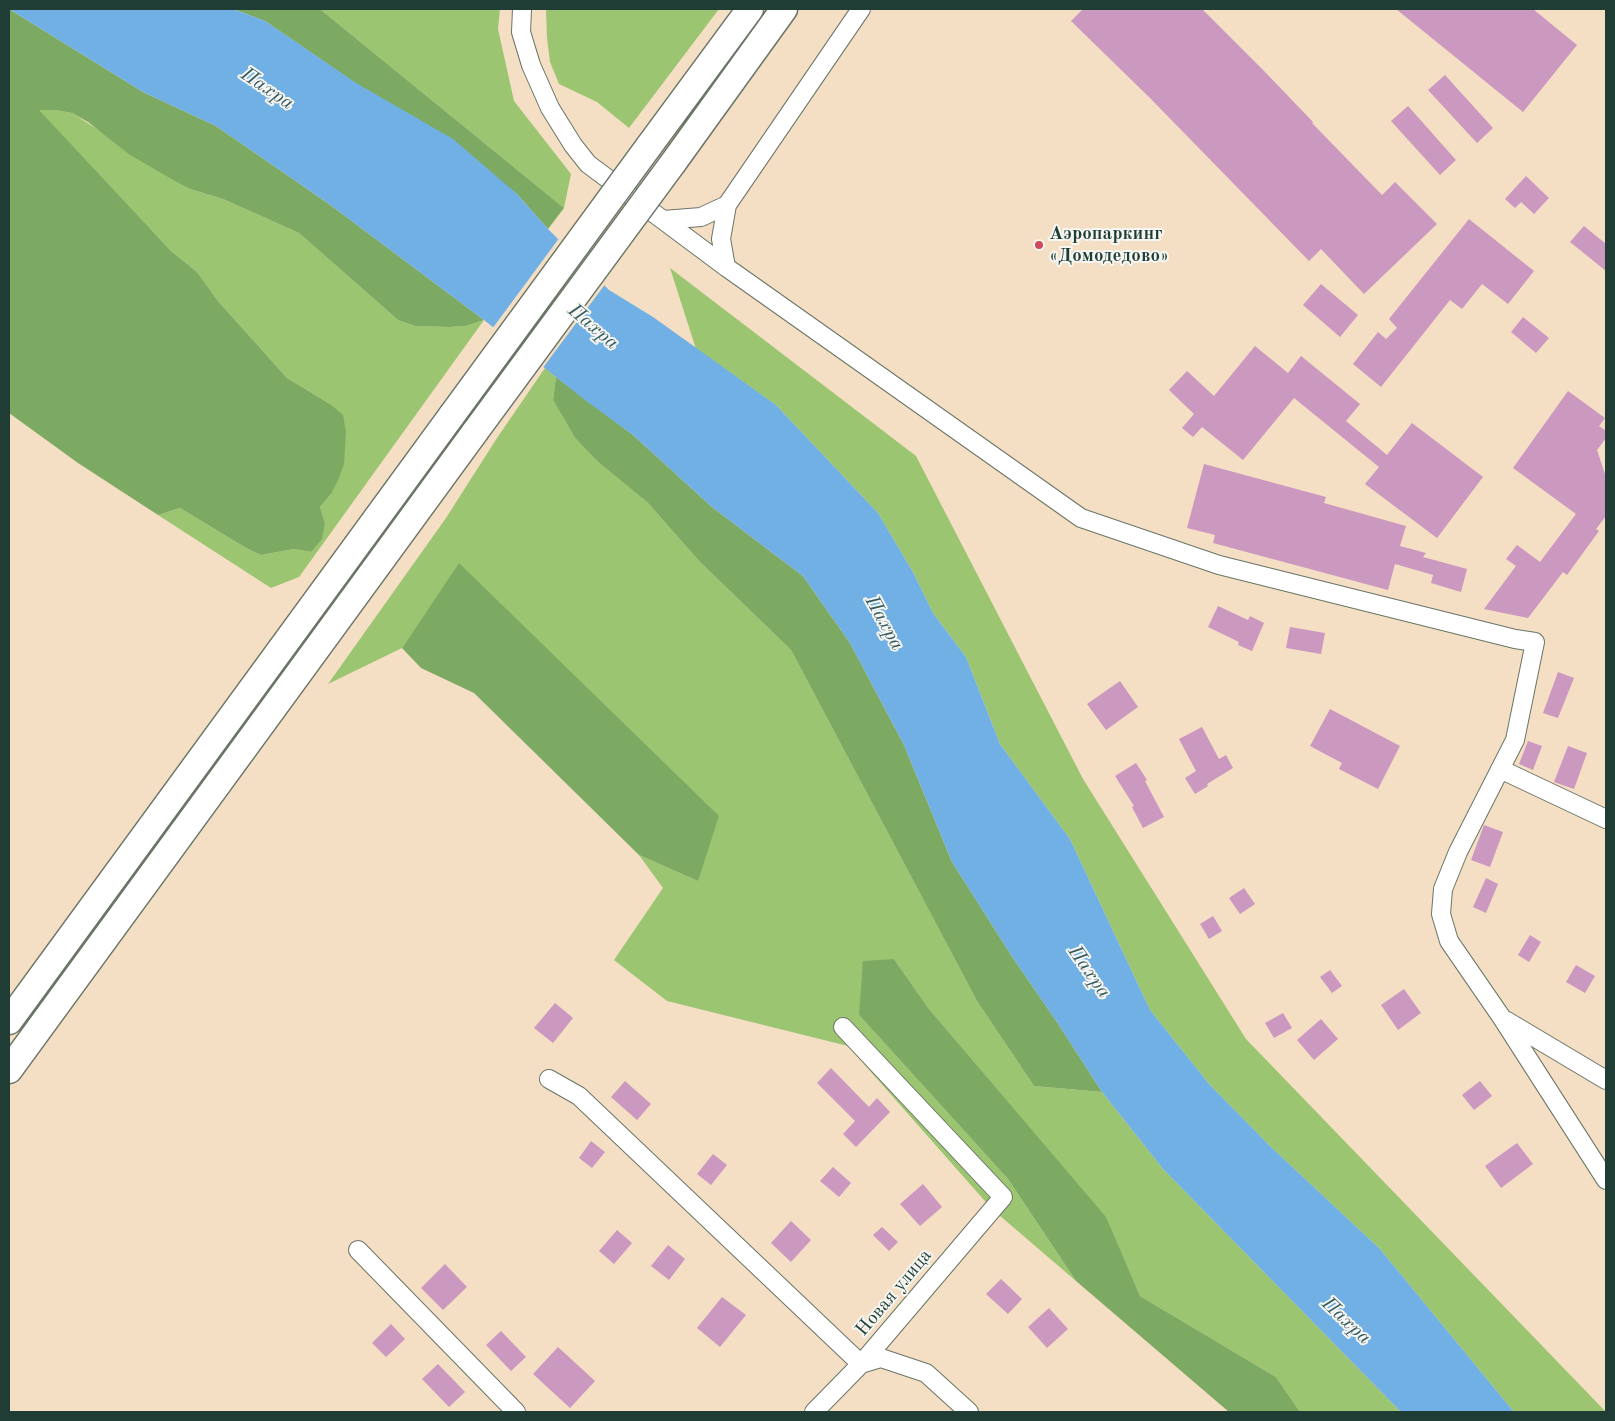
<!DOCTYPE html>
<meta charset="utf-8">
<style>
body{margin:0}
#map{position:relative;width:1615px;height:1421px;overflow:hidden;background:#f4dec4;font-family:"Old Standard TT",serif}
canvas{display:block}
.frame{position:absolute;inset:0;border:10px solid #1f3d34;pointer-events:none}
</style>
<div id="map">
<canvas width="1615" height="1421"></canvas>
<div class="frame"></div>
</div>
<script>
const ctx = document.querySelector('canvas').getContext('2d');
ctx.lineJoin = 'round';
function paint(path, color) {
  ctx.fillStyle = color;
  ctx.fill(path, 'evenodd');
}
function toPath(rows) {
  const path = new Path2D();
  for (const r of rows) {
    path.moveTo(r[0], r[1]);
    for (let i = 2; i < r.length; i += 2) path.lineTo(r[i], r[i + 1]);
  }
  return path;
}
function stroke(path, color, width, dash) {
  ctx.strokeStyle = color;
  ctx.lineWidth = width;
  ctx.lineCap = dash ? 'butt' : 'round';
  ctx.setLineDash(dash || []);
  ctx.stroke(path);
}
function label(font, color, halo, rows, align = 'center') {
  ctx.font = font + ' "Old Standard TT",serif';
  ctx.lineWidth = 4;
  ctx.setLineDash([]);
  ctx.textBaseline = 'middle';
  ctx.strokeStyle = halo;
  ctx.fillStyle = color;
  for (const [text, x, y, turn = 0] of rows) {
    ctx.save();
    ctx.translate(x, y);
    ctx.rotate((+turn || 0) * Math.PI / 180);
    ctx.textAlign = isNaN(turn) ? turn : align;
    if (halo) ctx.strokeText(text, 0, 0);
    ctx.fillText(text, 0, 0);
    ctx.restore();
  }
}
paint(toPath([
 [320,9,500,9,498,29,514,101,571,174,564,208],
 [546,9,719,9,629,128,597,102,559,84,550,62,547,38],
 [38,110,55,110,72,113,190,189,223,199,299,233,398,320,415,326,449,327,466,326,484,320,299,577,271,588,158,515,180,508,246,548,261,555,294,549,311,552,325,523,320,507,331,494,330,404,287,378,218,301,197,272,171,251],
 [670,268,916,456,1083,779,1246,1039,1606,1412,1514,1412,1380,1249,1271,1147,1210,1085,1150,1010,1070,839,1000,744,966,657,933,613,914,574,878,513,776,405,696,349],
 [545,368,556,377,553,400,575,438,598,462,648,503,699,561,791,650,977,1001,1034,1086,1102,1092,1163,1169,1401,1412,1300,1412,1276,1377,1140,1296,1105,1217,929,1009,894,959,859,1015,1008,1179,1076,1281,992,1209,848,1046,667,1001,614,960,663,888,639,855,698,881,459,564,402,648,328,684,446,518,497,438]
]), '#9cc571');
paint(toPath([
 [9,9,143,92,216,126,329,204,484,320,466,326,449,327,415,326,398,320,299,233,223,199,190,189,175,181,130,155,88,122,72,113,55,110,39,110,171,251,197,272,218,301,287,378,330,404,343,415,346,432,344,464,338,480,331,494,320,507,325,523,322,539,311,552,294,549,261,555,246,548,180,508,158,515,78,463,9,413],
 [233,9,320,9,564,208,548,229,517,194,265,21],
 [556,377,633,435,712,507,803,576,850,643,904,745,952,862,1013,958,1057,1022,1102,1092,1034,1086,977,1001,791,650,699,561,648,503,598,462,575,438,553,400],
 [459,563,719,816,698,881,639,855,474,693,421,668,402,648],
 [894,959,929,1009,1106,1217,1140,1296,1276,1377,1300,1412,1229,1412,1076,1281,1008,1179,859,1015,863,961]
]), '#7daa63');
paint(toPath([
 [9,9,233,9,265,21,356,83,453,139,517,194,548,229,609,290,653,317,776,405,878,513,914,574,933,613,966,657,1000,744,1070,839,1150,1010,1210,1085,1271,1147,1380,1249,1514,1412,1401,1412,1163,1169,1102,1092,1057,1022,1013,958,952,862,904,745,850,643,803,576,712,507,633,435,585,400,484,320,329,204,216,126,143,92]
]), '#71b0e4');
paint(toPath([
 [560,237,606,283,542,369,492,329]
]), '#f4dec4');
paint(toPath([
 [1083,9,1202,9,1267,74,1313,122,1312,123,1382,195,1395,182,1437,224,1364,294,1321,249,1309,261,1150,98,1071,21],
 [1396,9,1533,9,1577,45,1523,112],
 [1445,75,1493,128,1477,143,1428,90],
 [1408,106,1456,160,1440,175,1391,121],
 [1526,176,1549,198,1534,214,1521,202,1515,208,1505,199],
 [1469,219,1534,271,1508,304,1482,284,1462,309,1450,300,1381,387,1353,364,1378,332,1386,339,1397,328,1389,319],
 [1584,226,1606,244,1606,271,1570,242],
 [1321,284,1358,315,1340,337,1303,305],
 [1523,317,1549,338,1536,353,1511,332],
 [1255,346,1288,373,1301,356,1360,404,1346,421,1387,455,1412,423,1483,477,1437,538,1365,484,1379,467,1294,398,1243,460,1202,427,1193,437,1182,428,1194,414,1169,390,1187,371,1214,396],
 [1568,391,1605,418,1599,426,1606,431,1606,438,1597,450,1606,477,1606,516,1596,529,1599,531,1567,575,1563,572,1528,618,1484,609,1516,566,1506,559,1517,545,1540,562,1576,514,1513,468],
 [1204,464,1326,497,1324,503,1406,526,1400,546,1426,553,1423,557,1467,569,1461,592,1431,583,1433,575,1395,564,1388,590,1213,543,1215,535,1187,528],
 [1218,606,1248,620,1250,616,1264,623,1252,651,1238,645,1239,642,1208,627],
 [1290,627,1325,633,1321,654,1286,648],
 [1558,672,1574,678,1558,718,1543,713],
 [1120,681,1138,707,1106,730,1087,704],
 [1330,709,1400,746,1378,789,1339,769,1342,763,1310,746],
 [1202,727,1219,759,1226,755,1233,768,1207,784,1208,786,1195,794,1185,778,1196,771,1179,739],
 [1528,741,1542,746,1533,770,1519,764],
 [1568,746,1587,753,1574,789,1554,782],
 [1136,763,1147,780,1145,781,1164,817,1143,828,1132,807,1134,806,1115,776],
 [1484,825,1503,832,1490,867,1471,860],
 [1486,878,1498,884,1486,913,1473,907],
 [1244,888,1255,904,1240,914,1229,898],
 [1213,916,1222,931,1209,939,1200,924],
 [1530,935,1541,942,1529,962,1518,955],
 [1576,965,1595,976,1585,993,1566,982],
 [1330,970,1342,986,1332,993,1320,977],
 [1404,989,1421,1013,1398,1030,1381,1005],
 [555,1003,573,1018,553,1043,534,1028],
 [1283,1013,1292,1028,1274,1038,1265,1023],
 [1321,1019,1338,1039,1314,1060,1297,1040],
 [831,1068,869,1107,877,1098,890,1112,856,1147,843,1134,855,1121,817,1083],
 [625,1081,651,1104,637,1120,611,1097],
 [1480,1081,1492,1096,1474,1110,1462,1095],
 [591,1141,605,1152,592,1168,579,1158],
 [1517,1143,1533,1164,1501,1188,1485,1166],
 [713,1154,727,1165,711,1185,697,1174],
 [833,1167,851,1183,839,1197,820,1181],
 [923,1184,942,1207,920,1226,900,1204],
 [791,1221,811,1240,791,1262,771,1243],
 [882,1227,898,1242,889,1251,873,1235],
 [617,1230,632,1243,614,1264,599,1251],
 [668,1245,685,1259,669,1280,651,1266],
 [445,1264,467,1287,443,1310,421,1288],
 [1001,1279,1022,1299,1008,1314,986,1294],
 [722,1297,746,1315,720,1347,697,1328],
 [1049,1308,1068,1329,1047,1348,1028,1327],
 [391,1324,405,1339,386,1357,372,1343],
 [501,1331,526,1357,511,1371,486,1345],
 [558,1347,595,1381,570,1408,533,1374],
 [438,1364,465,1392,449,1407,422,1379]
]), '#cb98c0');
const minor = toPath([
 [522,9,521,32,531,65,550,108,573,145,588,164,726,267,1081,518,1219,565,1515,639,1535,642,1515,740,1458,852,1443,889,1441,914,1449,941,1502,1018,1606,1180],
 [663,220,701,217,727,205],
 [726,267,721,239,727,205,861,9],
 [1500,769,1606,819],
 [1507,1021,1606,1080],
 [549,1079,579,1096,861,1364,881,1358,926,1373,969,1412],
 [358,1250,516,1412],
 [814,1412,861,1364,1003,1197,843,1027]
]);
const highway = toPath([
 [649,146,750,9],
 [673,163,784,9],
 [9,1021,452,415],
 [9,1070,475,432]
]);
stroke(minor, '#6a7566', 20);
stroke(highway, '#6a7566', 29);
stroke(minor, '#fff', 18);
stroke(highway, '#fff', 26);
const highwayBridge = toPath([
 [452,415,649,146],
 [475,432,673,163]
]);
stroke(highwayBridge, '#6a7566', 29, []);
stroke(highwayBridge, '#fff', 26);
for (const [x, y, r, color] of [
 [1039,245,5,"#d1495b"]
]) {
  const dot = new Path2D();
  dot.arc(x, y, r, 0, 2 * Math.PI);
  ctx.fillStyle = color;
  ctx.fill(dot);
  stroke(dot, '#f6f6f2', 2);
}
label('bold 19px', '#1f3d34', '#f6f6f2', [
 ["Аэропаркинг",1049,234],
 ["«Домодедово»",1049,256]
], 'left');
label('19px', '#1f3d34', '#f6f6f2', [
 ["Новая улица",894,1293,-50]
]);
label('italic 20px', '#345a60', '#f6f6f2', [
 ["Пахра",267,89,34],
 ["Пахра",593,327,40],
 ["Пахра",884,623,61],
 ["Пахра",1089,972,55],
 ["Пахра",1346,1321,43]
]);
</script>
